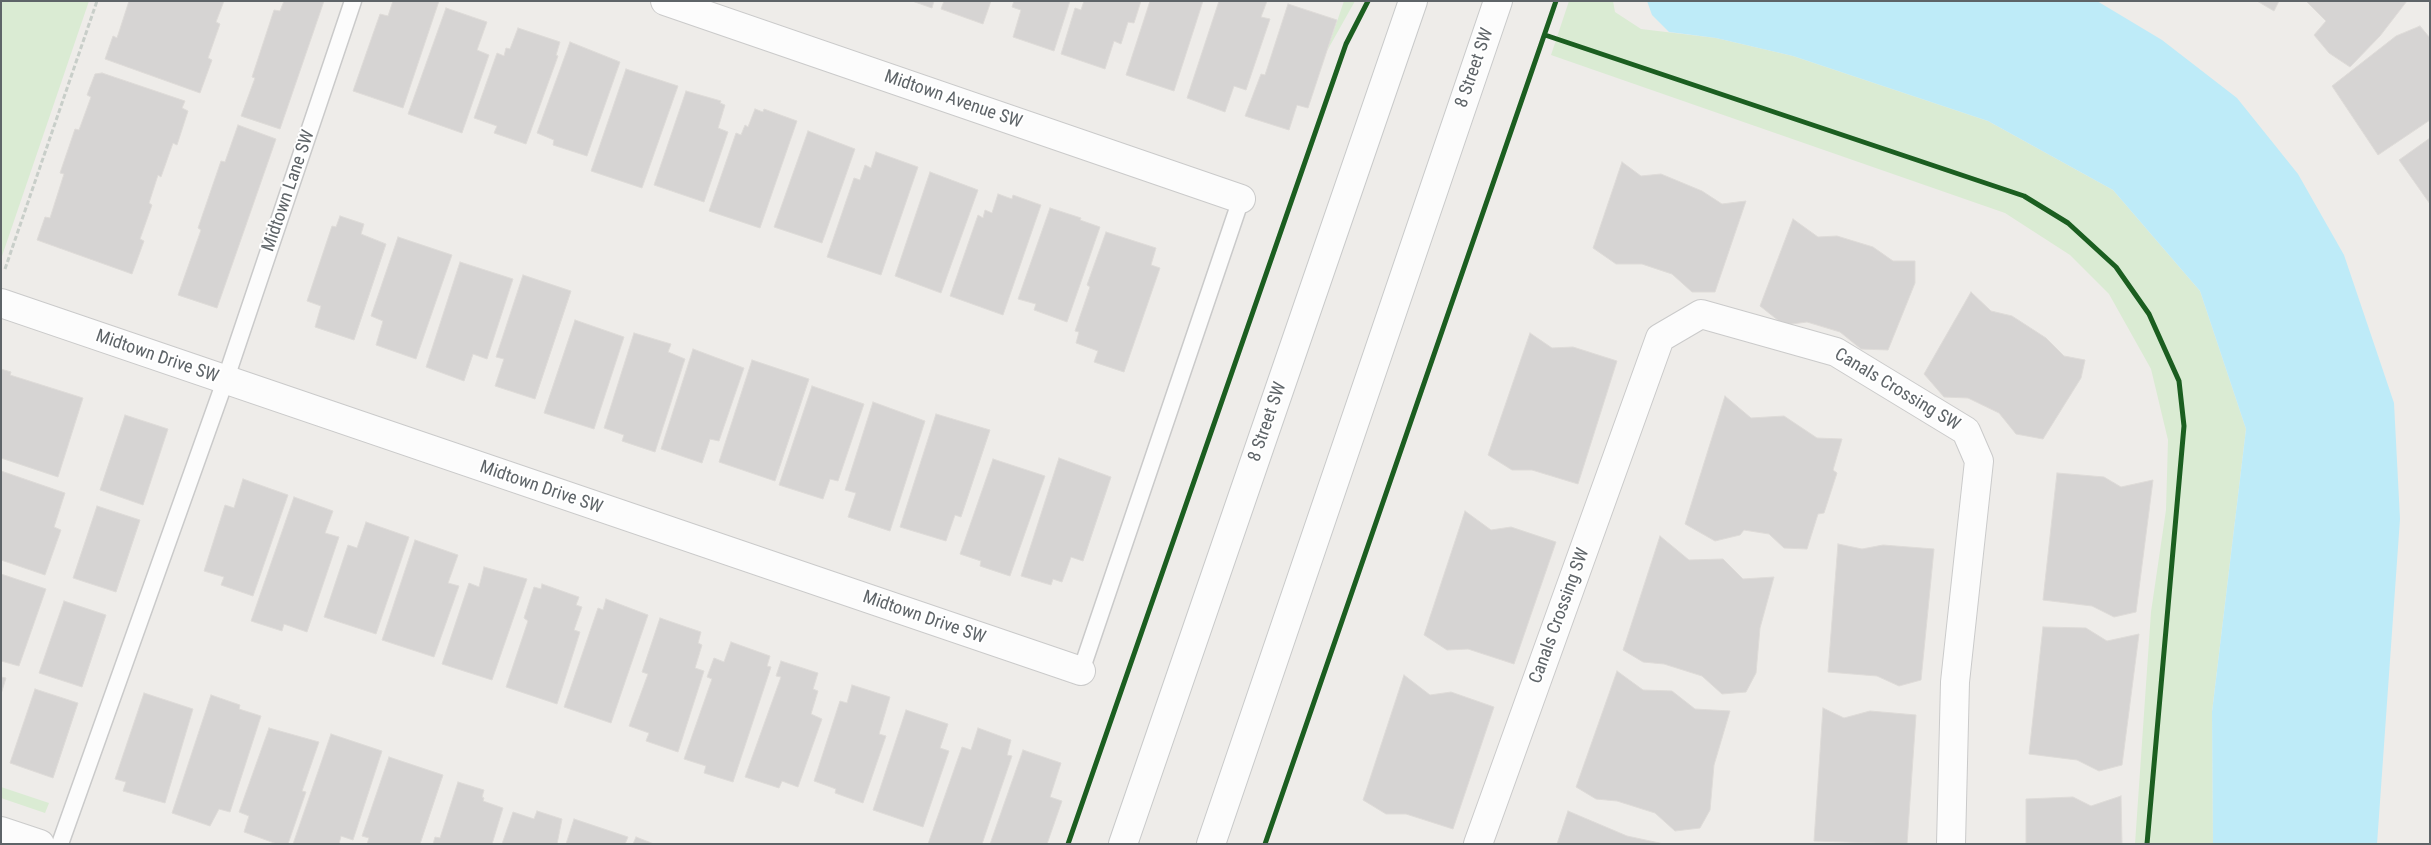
<!DOCTYPE html>
<style>
body{margin:0}
#map{position:relative;width:2431px;height:845px;overflow:hidden;background:#eeece9;font-family:"Roboto Condensed",sans-serif}
canvas{display:block}
.frame{position:absolute;inset:0;border:2px solid #5e6468;pointer-events:none}
</style>
<div id="map">
<canvas width="2431" height="845"></canvas>
<div class="frame"></div>
</div>
<script>
const ctx = document.querySelector('canvas').getContext('2d');
ctx.lineJoin = 'round';
function paint(path, color) {
  ctx.fillStyle = color;
  ctx.fill(path, 'evenodd');
}
function toPath(rows) {
  const path = new Path2D();
  for (const r of rows) {
    path.moveTo(r[0], r[1]);
    for (let i = 2; i < r.length; i += 2) path.lineTo(r[i], r[i + 1]);
  }
  return path;
}
function stroke(path, color, width, dash) {
  ctx.strokeStyle = color;
  ctx.lineWidth = width;
  ctx.lineCap = dash ? 'butt' : 'round';
  ctx.setLineDash(dash || []);
  ctx.stroke(path);
}
function label(font, color, halo, rows, align = 'center') {
  ctx.font = font + ' "Roboto Condensed",sans-serif';
  ctx.lineWidth = 4;
  ctx.setLineDash([]);
  ctx.textBaseline = 'middle';
  ctx.strokeStyle = halo;
  ctx.fillStyle = color;
  for (const [text, x, y, turn = 0] of rows) {
    ctx.save();
    ctx.translate(x, y);
    ctx.rotate((+turn || 0) * Math.PI / 180);
    ctx.textAlign = isNaN(turn) ? turn : align;
    if (halo) ctx.strokeText(text, 0, 0);
    ctx.fillText(text, 0, 0);
    ctx.restore();
  }
}
paint(toPath([
 [1,1,89,1,1,259],
 [1344,1,1355,1,1327,51],
 [1569,1,1613,1,1615,12,1641,29,1716,38,1793,56,1988,121,2113,190,2200,291,2246,429,2212,712,2213,844,2135,844,2151,612,2166,510,2168,440,2151,369,2109,294,2070,255,2005,213,1551,55],
 [1,787,49,803,45,813,1,798]
]), '#daebd3');
paint(toPath([
 [1647,1,2097,1,2162,40,2237,98,2298,174,2344,255,2394,403,2400,519,2377,844,2213,844,2212,712,2246,429,2200,291,2113,190,1988,121,1793,56,1716,38,1669,32,1652,15]
]), '#beebf8');
const building = toPath([
 [129,1,224,1,216,22,220,24,208,58,212,60,200,93,105,59,113,36,117,38,129,1],
 [284,1,324,1,280,129,241,116,255,78,252,77,274,10,280,11,284,1],
 [393,1,439,1,403,108,353,91,380,14,388,16,393,1],
 [912,1,934,1,932,8,912,1],
 [944,1,991,1,983,24,941,9,944,1],
 [1014,1,1070,1,1054,51,1013,37,1021,10,1012,7,1014,1],
 [1084,1,1141,1,1134,23,1128,22,1121,44,1114,41,1105,69,1061,54,1075,8,1081,10,1084,1],
 [1150,1,1203,1,1174,91,1126,75,1150,1],
 [1219,1,1267,1,1261,17,1270,19,1246,90,1234,86,1225,112,1187,98,1219,1],
 [2257,1,2279,1,2274,11,2257,1],
 [2306,1,2407,1,2380,36,2350,67,2329,53,2314,35,2326,21,2306,1],
 [1288,4,1337,20,1308,108,1297,105,1289,130,1245,116,1261,74,1265,75,1288,4],
 [446,8,487,22,477,50,489,55,462,133,408,114,446,8],
 [2420,26,2430,38,2430,120,2378,155,2332,86,2396,36,2420,26],
 [518,28,560,42,556,55,558,56,526,144,494,133,497,126,474,118,497,53,504,56,506,48,510,49,518,28],
 [570,42,620,62,587,156,553,145,554,140,537,133,570,42],
 [626,69,678,86,642,188,591,171,626,69],
 [102,73,185,101,182,108,188,111,177,145,173,143,161,177,158,175,149,203,152,205,140,239,144,241,132,274,37,240,45,217,50,218,64,174,60,173,75,129,79,130,91,97,87,95,95,74,102,73],
 [686,91,721,101,720,103,725,105,718,128,728,132,704,202,654,185,686,91],
 [755,109,763,112,764,109,797,121,760,228,709,211,736,133,741,135,745,125,748,127,755,109],
 [238,125,276,139,217,308,178,295,201,230,198,228,221,161,225,162,238,125],
 [808,131,855,149,822,243,774,227,808,131],
 [2430,138,2430,204,2399,160,2430,138],
 [876,152,918,167,881,275,827,257,854,178,860,180,865,165,871,168,876,152],
 [1622,162,1641,176,1661,174,1702,191,1722,204,1746,201,1715,292,1692,292,1672,274,1642,264,1616,264,1593,248,1622,162],
 [930,172,978,190,941,293,895,276,930,172],
 [998,194,1012,199,1013,195,1041,205,1003,315,950,296,978,215,983,218,985,210,992,213,998,194],
 [1050,208,1081,218,1080,220,1100,227,1067,322,1034,310,1036,304,1018,299,1050,208],
 [340,216,364,224,361,234,386,244,354,340,315,327,321,306,307,301,332,226,336,227,340,216],
 [1793,219,1818,237,1837,236,1873,247,1893,261,1915,261,1915,283,1888,350,1861,349,1840,332,1807,322,1784,325,1760,306,1793,219],
 [1106,232,1156,248,1151,265,1160,268,1124,372,1094,362,1098,351,1076,343,1079,332,1075,331,1090,287,1087,285,1106,232],
 [398,237,452,255,416,359,376,345,383,321,371,316,398,237],
 [460,262,513,279,487,359,473,354,464,381,426,367,460,262],
 [523,275,571,291,535,399,495,386,504,359,496,357,523,275],
 [1971,292,1991,311,2012,316,2046,338,2064,356,2085,360,2081,378,2043,439,2016,434,1999,413,1968,398,1944,397,1924,374,1971,292],
 [575,320,624,337,594,429,544,413,575,320],
 [634,333,671,344,668,352,685,359,655,452,622,441,624,435,604,428,634,333],
 [1530,333,1552,348,1573,347,1617,361,1578,484,1532,470,1512,470,1488,455,1530,333],
 [693,349,744,368,719,441,710,439,702,463,661,449,693,349],
 [752,360,809,379,775,481,719,462,752,360],
 [1,369,11,372,10,375,83,398,58,477,1,458,1,369],
 [812,386,864,404,838,481,830,479,823,499,779,485,812,386],
 [1725,396,1751,418,1784,416,1817,438,1842,439,1833,470,1837,473,1824,513,1818,514,1807,549,1784,548,1769,534,1744,530,1740,535,1715,541,1685,524,1725,396],
 [873,402,925,421,890,531,848,517,856,493,845,490,873,402],
 [936,414,990,430,961,517,955,515,946,541,900,527,936,414],
 [125,415,168,429,143,505,100,490,125,415],
 [1059,458,1111,477,1083,561,1071,557,1062,582,1053,579,1051,585,1021,576,1059,458],
 [993,459,1045,476,1010,576,980,566,981,561,960,554,993,459],
 [1,471,65,493,54,527,61,530,45,575,1,560,1,471],
 [2057,473,2104,477,2121,487,2153,480,2136,612,2114,617,2092,606,2043,600,2057,473],
 [243,479,288,495,253,596,221,585,224,577,204,571,225,505,234,508,243,479],
 [294,497,333,511,325,533,339,537,307,632,284,624,282,631,251,621,294,497],
 [97,506,140,520,116,592,73,578,97,506],
 [1465,511,1491,530,1511,527,1556,542,1514,664,1468,649,1447,650,1424,635,1465,511],
 [366,522,409,537,376,634,324,617,348,545,357,548,366,522],
 [1660,536,1689,560,1723,559,1743,579,1774,577,1760,628,1756,673,1746,692,1722,694,1702,676,1664,664,1643,662,1623,650,1660,536],
 [415,540,458,555,448,583,459,586,434,657,382,640,415,540],
 [1838,544,1862,549,1883,545,1934,549,1921,680,1899,686,1877,676,1828,672,1838,544],
 [484,567,527,579,492,680,442,664,469,583,479,587,484,567],
 [1,574,46,589,19,666,1,661,1,574],
 [542,584,579,597,576,605,582,607,574,630,580,632,557,704,506,687,528,621,524,618,534,587,541,589,542,584],
 [606,599,648,615,611,723,564,707,598,608,603,610,606,599],
 [64,601,106,615,82,687,39,673,64,601],
 [660,618,701,632,698,643,702,645,695,668,704,671,678,752,646,741,649,733,629,726,648,674,642,672,660,618],
 [2043,627,2086,628,2107,641,2139,634,2122,765,2099,771,2077,760,2029,754,2043,627],
 [731,642,770,656,767,666,771,667,733,782,704,773,706,766,684,759,712,679,707,677,714,658,724,662,731,642],
 [781,661,818,673,813,689,818,691,811,714,822,719,798,787,782,781,779,788,745,777,781,677,776,676,781,661],
 [1617,671,1643,690,1672,691,1695,709,1730,711,1714,765,1710,810,1700,828,1675,831,1655,813,1617,801,1596,799,1576,787,1617,671],
 [1404,675,1430,695,1451,692,1494,707,1453,829,1406,814,1386,814,1363,800,1404,675],
 [1,677,6,678,1,694,1,677],
 [852,685,890,697,879,734,886,736,863,803,835,793,836,789,814,781,840,701,847,703,852,685],
 [35,689,78,703,53,778,10,763,35,689],
 [144,693,193,709,165,803,123,791,126,782,115,779,144,693],
 [211,695,240,705,239,709,261,716,230,812,219,809,210,826,172,813,211,695],
 [1823,708,1844,718,1870,711,1916,715,1907,844,1814,841,1823,708],
 [906,710,948,724,940,748,949,751,923,827,873,810,906,710],
 [269,728,319,742,302,791,306,792,288,844,277,844,244,832,249,816,239,812,269,728],
 [978,728,1011,740,1007,755,1012,756,982,844,928,844,962,747,971,750,978,728],
 [331,734,382,751,353,840,341,836,339,844,293,844,331,734],
 [1023,750,1061,763,1050,797,1062,801,1047,844,990,844,1023,750],
 [389,757,443,775,420,844,367,844,369,838,362,836,389,757],
 [458,782,484,790,482,797,484,798,483,801,503,808,492,844,433,844,435,837,440,838,458,782],
 [2121,796,2122,844,2026,844,2026,799,2073,797,2091,806,2121,796],
 [537,811,562,819,557,844,502,844,513,812,534,819,537,811],
 [1568,811,1627,836,1664,844,1557,844,1568,811],
 [574,819,628,837,625,844,566,844,574,819],
 [636,837,654,844,633,844,636,837]
]);
paint(building, '#d6d4d3');
stroke(building, '#dedbd8', 1);
const lane = toPath([
 [1081,671,1241,199],
 [60,844,225,381,353,1]
]);
const street = toPath([
 [665,1,1241,199],
 [1,303,1081,671],
 [1,831,40,844],
 [1478,844,1660,338,1701,314,1836,352,1966,431,1979,461,1955,682,1951,844]
]);
const secondary = toPath([
 [1123,844,1413,1],
 [1211,844,1498,1]
]);
stroke(lane, '#cacaca', 19);
stroke(street, '#cacaca', 30);
stroke(secondary, '#c9caca', 30);
stroke(toPath([
 [5,269,97,1]
]), '#c8cec9', 3, [5, 2.5]);
stroke(lane, '#fcfcfc', 16);
stroke(street, '#fcfcfc', 28);
stroke(secondary, '#fcfcfc', 28);
stroke(toPath([
 [1545,35,2024,196,2068,223,2116,267,2149,314,2179,381,2184,426,2147,844],
 [1068,844,1346,44,1368,1],
 [1265,844,1556,1]
]), '#1b5e20', 5);
label('18px', '#5e6468', '#fff', [
 ["8 Street SW",1475,68,-71],
 ["Midtown Avenue SW",953,100,19],
 ["Midtown Lane SW",289,191,-71],
 ["Midtown Drive SW",157,357,19],
 ["Canals Crossing SW",1897,390,31],
 ["8 Street SW",1268,422,-71],
 ["Midtown Drive SW",541,488,19],
 ["Canals Crossing SW",1560,616,-70],
 ["Midtown Drive SW",924,618,19]
]);
</script>
